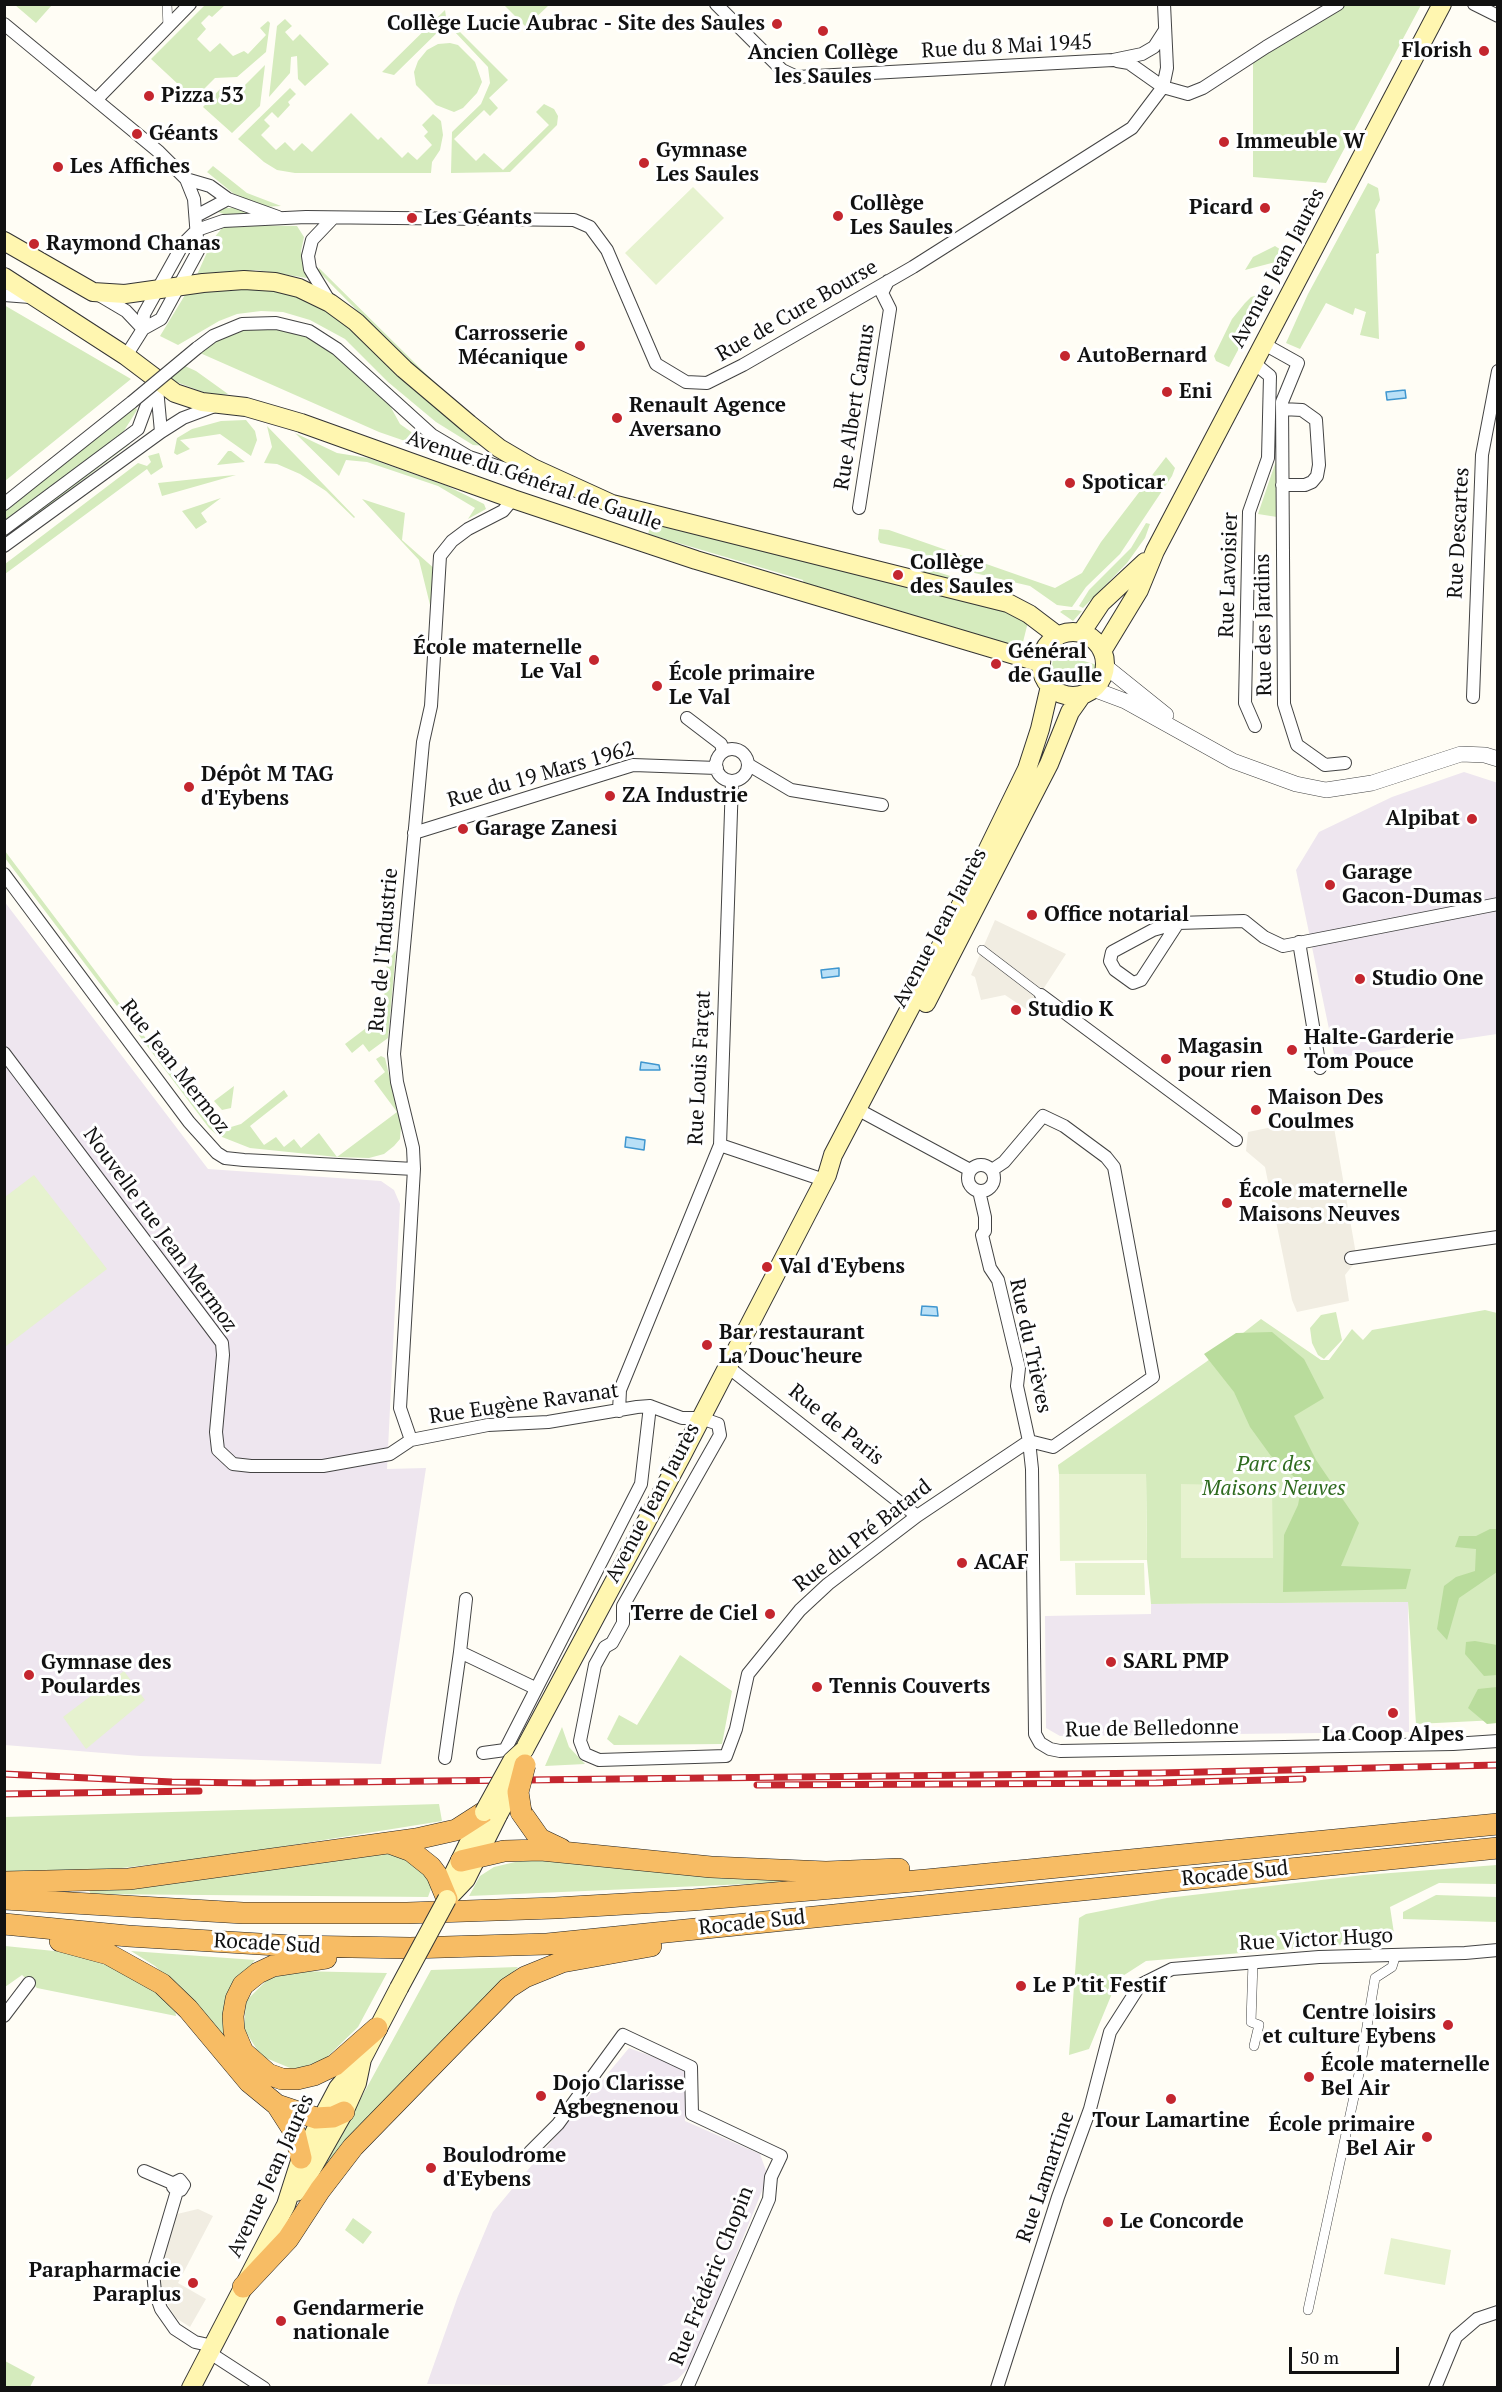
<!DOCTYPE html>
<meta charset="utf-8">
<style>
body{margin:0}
#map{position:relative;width:1502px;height:2392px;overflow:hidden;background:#fffdf5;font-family:"PT Serif",serif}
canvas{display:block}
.frame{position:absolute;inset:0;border:6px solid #111;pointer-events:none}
.scale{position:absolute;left:1289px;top:2347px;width:110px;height:27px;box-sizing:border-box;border:3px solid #111;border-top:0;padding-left:8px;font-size:18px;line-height:21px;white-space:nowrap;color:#111;-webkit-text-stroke:4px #fff;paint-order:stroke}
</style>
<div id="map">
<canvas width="1502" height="2392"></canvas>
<div class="frame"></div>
<div class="scale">50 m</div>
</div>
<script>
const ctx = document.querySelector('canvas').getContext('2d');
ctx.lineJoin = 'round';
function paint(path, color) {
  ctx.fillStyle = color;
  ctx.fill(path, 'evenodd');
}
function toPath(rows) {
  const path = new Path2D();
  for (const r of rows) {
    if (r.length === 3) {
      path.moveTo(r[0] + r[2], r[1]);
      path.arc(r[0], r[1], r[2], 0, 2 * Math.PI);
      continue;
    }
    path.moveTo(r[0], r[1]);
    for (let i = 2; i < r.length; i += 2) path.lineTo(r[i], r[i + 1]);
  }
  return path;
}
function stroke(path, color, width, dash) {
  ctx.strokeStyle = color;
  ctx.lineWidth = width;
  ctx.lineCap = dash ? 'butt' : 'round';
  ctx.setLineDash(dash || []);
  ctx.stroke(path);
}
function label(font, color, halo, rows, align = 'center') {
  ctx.font = font + ' "PT Serif",serif';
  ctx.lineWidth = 6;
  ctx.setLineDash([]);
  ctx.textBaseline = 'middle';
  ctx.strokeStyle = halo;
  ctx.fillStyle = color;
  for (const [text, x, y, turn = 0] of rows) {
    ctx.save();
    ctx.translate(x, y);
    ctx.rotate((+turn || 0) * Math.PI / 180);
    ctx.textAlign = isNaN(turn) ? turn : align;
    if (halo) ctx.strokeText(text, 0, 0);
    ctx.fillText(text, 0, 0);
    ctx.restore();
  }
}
paint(toPath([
 [1464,772,1498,783,1497,1034,1335,1058,1296,870,1319,832,1392,797],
 [4,901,208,1169,381,1181,394,1190,400,1204,387,1469,426,1468,381,1764,140,1756,5,1745],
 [1408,1602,1409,1732,1060,1736,1046,1728,1045,1616,1151,1614,1151,1604],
 [629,2048,687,2069,685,2121,760,2154,768,2176,692,2364,677,2380,659,2387,427,2384,458,2296,493,2212]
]), '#eee6ef');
paint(toPath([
 [15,5,52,5,36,23],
 [205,5,225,5,212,17,209,15,201,23,206,29,197,39,210,52,220,43,233,56,244,51,248,54,266,35,260,28,268,21,270,23,266,52,237,77,215,78,194,99,151,59],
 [504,5,549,5,526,27],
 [1345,5,1421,5,1326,183,1253,177,1253,62],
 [445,10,447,23,394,75,382,72],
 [285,19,292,26,285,32,293,41,300,34,329,64,305,86,298,79,297,56,291,57,290,73,269,97,277,26],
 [454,26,508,80,489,98,498,108,490,116,484,110,454,139,476,161,484,153,503,170,549,125,536,112,544,104,554,109,558,116,557,125,510,172,451,173,452,132,481,104,490,83,488,67,454,31],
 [450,43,458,45,475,62,482,82,477,93,463,108,454,112,436,105,416,85,414,72,418,61,427,50,438,44],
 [265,65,260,106,232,133,203,107,221,88,242,88],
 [290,88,296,94,288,102,290,105,278,118,272,112,264,120,270,126,261,135,276,150,285,142,294,151,302,143,312,152,351,113,378,140,381,137,402,158,408,152,417,160,432,145,424,136,428,132,422,125,433,114,441,121,443,135,440,150,432,162,431,173,295,173,277,170,264,162,238,139],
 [213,166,247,193,281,206,264,207,234,194,207,172],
 [1368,183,1378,188,1380,200,1375,210,1379,253,1376,254,1379,339,1360,335,1366,312,1355,308,1353,315,1326,303,1300,349,1286,343,1308,294],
 [226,208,238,208,253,214,230,216,218,212],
 [234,225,297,226,304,237,301,251,307,278,256,270,196,277,213,239,223,227],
 [1275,246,1289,255,1287,259,1245,270,1253,257],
 [319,268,425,373,464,409,423,377,318,271],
 [244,287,286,292,327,307,486,446,473,445,436,422,388,382,345,339,310,320,283,312,261,311,237,314,219,321,178,345,160,336,185,295],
 [1269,292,1229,367,1216,361,1214,356,1232,319,1245,303,1251,297],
 [4,305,131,379,5,481,4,481],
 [240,327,276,327,302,333,337,353,362,381,389,404,400,424,414,434,417,431,460,460,379,432,200,353,223,336],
 [185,366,196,371,228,394,214,396,168,379],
 [135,405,137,410,122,434,5,526,5,512],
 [246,420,255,431,257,440,251,456,220,434,180,440,190,449,177,455,174,453,177,438,192,429,221,421],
 [267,426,355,517,354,518,326,491,300,474,277,464,264,463,272,447],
 [295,433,337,453,368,458,447,486,484,504,486,509,468,519,475,508,438,486,367,462,346,460,339,476],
 [128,442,130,444,5,539,5,535],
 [228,451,231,451,245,462,217,465],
 [159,453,163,467,151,475,147,469,5,574,5,564,138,463,147,466,151,462,148,456],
 [1166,457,1175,468,1172,476,1120,554,1086,587,1072,607,1057,605,1030,586,966,571,909,549,880,543,878,539,879,529,889,530,1055,588,1082,573,1101,542],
 [1276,461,1277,517,1258,514],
 [236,475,162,496,158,483,224,476],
 [221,498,201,513,207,522,196,529,182,511],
 [362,499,405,513,402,540,436,570,432,613,419,560],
 [1146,523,1150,524,1145,538,1127,563,1083,608,1079,606,1089,590,1131,548],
 [651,524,838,568,1007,612,1028,622,1023,642,1019,641,1017,649,805,587,803,580,648,534],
 [925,568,966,581,966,585,923,574],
 [1063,610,1076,610,1082,611,1073,621,1060,612],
 [1054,652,1097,665,1095,672,1085,683,1071,685,1065,683,1054,673,1052,666],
 [5,851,205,1117,213,1123,231,1127,241,1124,284,1090,288,1096,250,1126,264,1145,276,1137,284,1147,294,1139,301,1148,319,1133,337,1157,397,1112,374,1081,385,1072,376,1059,381,1056,385,1058,401,1126,400,1139,394,1146,384,1154,369,1158,337,1157,250,1148,217,1135,209,1128,5,858],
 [396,950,388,1038,369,1052,363,1044,352,1053,345,1044,378,1019,383,1009,387,962],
 [234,1086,231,1108,222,1110,214,1101],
 [1485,1310,1497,1313,1497,1720,1416,1724,1408,1602,1151,1604,1147,1560,1146,1474,1059,1474,1058,1465,1206,1362,1261,1319,1321,1360,1329,1360,1352,1329,1363,1340,1372,1330],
 [1336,1312,1342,1340,1324,1359,1318,1355,1312,1343,1310,1328,1321,1315],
 [680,1655,732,1691,722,1744,614,1745,607,1739,619,1715,637,1725],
 [562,1727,569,1747,585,1764,545,1766],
 [439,1804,442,1821,224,1856,113,1869,5,1874,5,1817],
 [390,1853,417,1864,433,1883,428,1897,90,1894,89,1887],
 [528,1859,816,1881,469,1896,480,1876,494,1867],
 [1497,1865,1497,1884,1439,1883,1390,1907,1395,1940,1146,1961,1118,1979,1089,2049,1069,2055,1079,1918,1086,1914,1167,1898,1364,1875],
 [1436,1895,1497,1897,1497,1922,1403,1919,1403,1912],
 [5,1946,64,1952,119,1969,174,2004,176,2016,37,1988,22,1975,5,1987],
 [131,1951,255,1960,233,1986,232,2047,191,1999,155,1966],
 [518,1967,333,2163,319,2175,431,1970],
 [296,1971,387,1973,358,2027,325,2059,295,2070,261,2056,244,2029,246,2001,268,1979],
 [353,2218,372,2232,363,2244,345,2230],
 [5,2361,35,2377,30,2387,5,2387]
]), '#d5ebbd');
paint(toPath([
 [1272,1332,1304,1359,1324,1398,1294,1416,1316,1460,1359,1523,1341,1566,1411,1569,1406,1589,1283,1592,1284,1535,1298,1505,1302,1484,1271,1456,1250,1427,1234,1392,1204,1354,1236,1333],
 [1490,1529,1497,1529,1497,1572,1459,1598,1447,1640,1437,1629,1444,1586,1456,1577,1475,1571,1476,1549,1455,1547,1459,1536,1476,1536],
 [1475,1641,1497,1645,1497,1675,1484,1676,1465,1654,1466,1642],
 [1497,1687,1497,1723,1487,1724,1468,1708,1478,1689]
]), '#b9dc9c');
paint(toPath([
 [693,187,724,218,656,285,625,253],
 [34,1175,107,1269,5,1347,5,1197],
 [1059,1474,1146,1474,1147,1560,1060,1561],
 [1181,1484,1272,1486,1273,1558,1181,1558],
 [1075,1563,1144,1563,1145,1595,1076,1595],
 [124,1671,145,1700,86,1749,63,1717],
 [1391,2238,1451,2250,1445,2285,1384,2274]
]), '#e6f2cf');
paint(toPath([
 [995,920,1066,954,1029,1011,1005,995,981,1000,975,977,971,975],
 [1327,1116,1332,1116,1357,1260,1345,1275,1349,1301,1297,1312,1292,1300,1265,1167,1246,1151,1248,1132],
 [198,2209,213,2216,178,2283,206,2299,190,2327,176,2318,168,2305,161,2290,161,2267,173,2215]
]), '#f1ede2');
const water = toPath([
 [1405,390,1406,398,1387,400,1386,392,1405,390],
 [839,968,839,976,822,978,821,970,839,968],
 [641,1062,659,1065,660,1070,640,1070,641,1062],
 [626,1137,645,1140,644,1150,625,1147,626,1137],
 [922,1306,937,1307,938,1316,921,1315,922,1306]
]);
paint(water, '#b9e0f7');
stroke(water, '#3f96cf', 1.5);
const pedestrian = toPath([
 [167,4,168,27],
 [982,950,1041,995],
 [1253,1962,1251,2022,1259,2025,1254,2046],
 [1308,2310,1360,2069,1375,1978,1392,1967,1396,1954]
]);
const minor = toPath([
 [716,4,782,70,797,77,1113,60,1142,54,1154,47,1165,30],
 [1474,4,1498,16],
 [4,24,159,152,186,179,194,199,198,251,161,319,143,329],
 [1117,61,1129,63,1163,87,1188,94,1203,88,1266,47,1338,4],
 [96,100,190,4],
 [186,179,210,186,228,199],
 [196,216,228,199,278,217],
 [4,295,30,297],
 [99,295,126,311,143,329],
 [330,302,310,269,308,256,312,240,333,218],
 [1264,344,1298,363,1282,402,1284,704,1297,745,1325,765,1345,763],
 [197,348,213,336,242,324,276,323,309,331,337,349,432,435,469,457,548,483],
 [126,356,143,329,144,314,183,244,197,230,223,221,306,217,574,220,590,227,607,250,656,364,686,382,707,383,743,365,913,267,1132,128,1163,87,1167,68,1164,4],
 [1254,363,1270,376,1268,458,1249,512,1245,703,1255,726],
 [157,388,161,432],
 [1282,409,1302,410,1316,420,1319,465,1317,476,1312,482,1305,485,1282,485],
 [4,504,132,402],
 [859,508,890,309,882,293,888,281],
 [4,529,138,429,156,380],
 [4,546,161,432,183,418,215,406],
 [1473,697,1482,455,1498,371],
 [687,718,721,744,723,752],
 [732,765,16],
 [749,765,791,790,882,805],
 [414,833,633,765,717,768],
 [4,874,189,1122,217,1153,225,1158,244,1160,414,1169],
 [1178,923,1141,980,1133,983,1115,970,1110,961,1112,952,1153,930,1178,923,1244,921,1264,937,1283,946,1498,904],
 [1299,942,1320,1068],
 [1041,995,1236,1140],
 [4,1053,222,1343,223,1355,216,1432,218,1450,233,1464,251,1466,323,1466,390,1454,411,1440,488,1425,548,1422,637,1407,650,1406,682,1418,701,1418,718,1424,720,1435,623,1606,623,1623,612,1643,605,1647,595,1665,580,1741,585,1754,599,1760,726,1756,736,1729,748,1674,800,1610,828,1584,917,1516,1029,1441],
 [857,1109,970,1170],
 [720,1145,824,1180],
 [981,1178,13],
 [992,1170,1004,1162,1043,1116,1064,1126,1106,1157,1114,1167,1153,1377,1053,1447,1029,1441],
 [979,1191,985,1217,985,1231,982,1235,990,1268,998,1280,1019,1368,1017,1386,1029,1441,1032,1469,1035,1734,1040,1743,1050,1749,1060,1751,1453,1744,1498,1741],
 [1351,1258,1498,1237],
 [728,1367,917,1516],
 [619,1411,620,1390,720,1145,732,781],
 [411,1440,400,1408,414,1169,413,1148,397,1082,394,1054,423,742,431,706,440,556,452,541,468,529,503,511,513,499],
 [460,1652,466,1599],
 [483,1753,505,1750,641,1484,650,1406],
 [445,1758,460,1652,535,1688],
 [4,2016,29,1983],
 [530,2152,558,2124,623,2035,691,2067,692,2114,781,2156,771,2177,769,2199,687,2388],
 [144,2171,172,2183],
 [177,2191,173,2187,174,2183,180,2180,184,2185,181,2190,177,2191,153,2272,155,2292,161,2309,175,2329,195,2342,213,2346],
 [210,2353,264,2388],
 [997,2388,1058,2197,1090,2109,1110,2032,1140,1985,1172,1969,1319,1957,1465,1953,1498,1950],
 [1435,2388,1456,2337,1477,2319,1498,2312]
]);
const tertiary = toPath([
 [1105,666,1166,715],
 [1093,689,1125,701,1233,761,1296,784,1326,790,1372,783,1461,754,1485,755,1498,759]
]);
const secondary = toPath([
 [4,241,93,292,125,294,203,283,244,280,275,282,299,288,330,303,356,322,404,369,469,424,499,448,533,468,612,504,1008,603,1029,614,1058,636],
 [4,277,126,356,175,393,202,402,246,407,301,423,513,499,696,560,1041,663],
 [1073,664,32],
 [1081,633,1101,603,1145,562],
 [1102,651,1139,590,1155,551,1442,4],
 [926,1003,1049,764,1070,712,1082,695],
 [524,1750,682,1455,827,1175,833,1155,921,987,1027,769,1040,729,1050,686],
 [448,1895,451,1879,484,1812],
 [447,1899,466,1879,498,1815],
 [296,2192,310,2172,344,2112,357,2083,362,2059],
 [191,2388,286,2205,301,2158,338,2088,362,2059,399,1988]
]);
const trunk = toPath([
 [521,1812,540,1839,561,1849],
 [389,1843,411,1851,431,1867,437,1875,447,1899],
 [461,1861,504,1851,541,1850,711,1867,826,1872,899,1869],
 [4,1882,129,1879,416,1839,456,1830,484,1812],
 [4,1899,243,1913,407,1913,555,1908,693,1900,926,1880,1498,1824],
 [4,1924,128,1936,293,1946,410,1948,547,1944,1498,1848],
 [60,1941,108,1954,162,1984,188,2009,249,2082,277,2105,295,2133,301,2158],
 [326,1958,273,1966,258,1973,243,1985,236,1999,233,2016,234,2031,243,2052,268,2074,282,2079,297,2079,314,2075,335,2065,377,2028],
 [277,2105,316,2118,333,2117,344,2112],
 [243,2287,288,2239,320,2190,353,2147,508,1988,525,1977,562,1962,651,1946]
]);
stroke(pedestrian, '#444', 10);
stroke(minor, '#444', 14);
stroke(tertiary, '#444', 16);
stroke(secondary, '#333', 20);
stroke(trunk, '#222', 22);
stroke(pedestrian, '#fff', 9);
stroke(minor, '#fff', 12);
stroke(tertiary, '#fff', 15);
stroke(secondary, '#fff6b0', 18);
stroke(trunk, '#f7bc64', 21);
const rail = toPath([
 [4,1774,172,1782,254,1783,1160,1773,1498,1765],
 [757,1785,1156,1783,1303,1779],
 [4,1794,199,1791]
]);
stroke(rail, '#c4262e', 7);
stroke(rail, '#fff', 4.5, [14]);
const minorBridge = toPath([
 [132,402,197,348]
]);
const secondaryBridge = toPath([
 [484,1812,512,1761,524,1750],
 [498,1815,520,1775],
 [399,1988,447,1899]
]);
const trunkBridge = toPath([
 [521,1812,518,1792,525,1765]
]);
stroke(minorBridge, '#444', 14, []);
stroke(secondaryBridge, '#333', 20, []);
stroke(trunkBridge, '#222', 22, []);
stroke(minorBridge, '#fff', 12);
stroke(secondaryBridge, '#fff6b0', 18);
stroke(trunkBridge, '#f7bc64', 21);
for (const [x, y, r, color] of [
 [777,24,6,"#c4262e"],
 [823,31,6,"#c4262e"],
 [1484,51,6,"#c4262e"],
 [149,96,6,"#c4262e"],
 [137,134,6,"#c4262e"],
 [1224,142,6,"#c4262e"],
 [644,163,6,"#c4262e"],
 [58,167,6,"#c4262e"],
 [1265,208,6,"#c4262e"],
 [838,216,6,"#c4262e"],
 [412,218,6,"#c4262e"],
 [34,244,6,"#c4262e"],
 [580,346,6,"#c4262e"],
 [1065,356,6,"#c4262e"],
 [1167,392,6,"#c4262e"],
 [617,418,6,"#c4262e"],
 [1070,483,6,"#c4262e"],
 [898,575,6,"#c4262e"],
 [594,660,6,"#c4262e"],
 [996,664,6,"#c4262e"],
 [657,686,6,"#c4262e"],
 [189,787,6,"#c4262e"],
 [610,796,6,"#c4262e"],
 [1472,819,6,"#c4262e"],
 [463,829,6,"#c4262e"],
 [1330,885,6,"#c4262e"],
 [1032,915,6,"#c4262e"],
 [1360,979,6,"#c4262e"],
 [1016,1010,6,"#c4262e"],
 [1292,1050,6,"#c4262e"],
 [1166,1059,6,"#c4262e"],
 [1256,1110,6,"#c4262e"],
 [1227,1203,6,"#c4262e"],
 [767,1267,6,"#c4262e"],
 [707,1345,6,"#c4262e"],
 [962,1563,6,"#c4262e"],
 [770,1614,6,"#c4262e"],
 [1111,1662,6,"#c4262e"],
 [29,1675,6,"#c4262e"],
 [817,1687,6,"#c4262e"],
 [1393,1713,6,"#c4262e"],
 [1021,1986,6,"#c4262e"],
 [1448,2025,6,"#c4262e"],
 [1309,2077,6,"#c4262e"],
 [541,2096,6,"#c4262e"],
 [1171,2099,6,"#c4262e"],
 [1427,2137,6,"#c4262e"],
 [431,2168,6,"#c4262e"],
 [1108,2222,6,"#c4262e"],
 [193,2283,6,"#c4262e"],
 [281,2321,6,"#c4262e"]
]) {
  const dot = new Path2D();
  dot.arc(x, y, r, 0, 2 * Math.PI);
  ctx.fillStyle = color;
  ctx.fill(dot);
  stroke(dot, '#fff', 2);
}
label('bold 21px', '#111', '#fff', [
 ["Collège Lucie Aubrac - Site des Saules",765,24,"right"],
 ["Florish",1472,51,"right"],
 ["Ancien Collège",823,53,"center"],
 ["les Saules",823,77,"center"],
 ["Pizza 53",161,96],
 ["Géants",149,134],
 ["Immeuble W",1236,142],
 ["Gymnase",656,151],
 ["Les Saules",656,175],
 ["Les Affiches",70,167],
 ["Collège",850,204],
 ["Les Saules",850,228],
 ["Picard",1253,208,"right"],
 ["Les Géants",424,218],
 ["Raymond Chanas",46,244],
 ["Carrosserie",568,334,"right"],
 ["Mécanique",568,358,"right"],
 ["AutoBernard",1077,356],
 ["Eni",1179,392],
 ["Renault Agence",629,406],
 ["Aversano",629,430],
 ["Spoticar",1082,483],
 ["Collège",910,563],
 ["des Saules",910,587],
 ["École maternelle",582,648,"right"],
 ["Le Val",582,672,"right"],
 ["Général",1008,652],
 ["de Gaulle",1008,676],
 ["École primaire",669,674],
 ["Le Val",669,698],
 ["Dépôt M TAG",201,775],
 ["d'Eybens",201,799],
 ["ZA Industrie",622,796],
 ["Alpibat",1460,819,"right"],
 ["Garage Zanesi",475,829],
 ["Garage",1342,873],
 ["Gacon-Dumas",1342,897],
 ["Office notarial",1044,915],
 ["Studio One",1372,979],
 ["Studio K",1028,1010],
 ["Halte-Garderie",1304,1038],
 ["Tom Pouce",1304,1062],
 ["Magasin",1178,1047],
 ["pour rien",1178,1071],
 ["Maison Des",1268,1098],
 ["Coulmes",1268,1122],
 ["École maternelle",1239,1191],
 ["Maisons Neuves",1239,1215],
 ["Val d'Eybens",779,1267],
 ["Bar restaurant",719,1333],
 ["La Douc'heure",719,1357],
 ["ACAF",974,1563],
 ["Terre de Ciel",758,1614,"right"],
 ["SARL PMP",1123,1662],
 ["Gymnase des",41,1663],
 ["Poulardes",41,1687],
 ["Tennis Couverts",829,1687],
 ["La Coop Alpes",1393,1735,"center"],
 ["Le P'tit Festif",1033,1986],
 ["Centre loisirs",1436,2013,"right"],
 ["et culture Eybens",1436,2037,"right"],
 ["École maternelle",1321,2065],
 ["Bel Air",1321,2089],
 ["Dojo Clarisse",553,2084],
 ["Agbegnenou",553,2108],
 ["Tour Lamartine",1171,2121,"center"],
 ["École primaire",1415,2125,"right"],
 ["Bel Air",1415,2149,"right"],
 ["Boulodrome",443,2156],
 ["d'Eybens",443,2180],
 ["Le Concorde",1120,2222],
 ["Parapharmacie",181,2271,"right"],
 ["Paraplus",181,2295,"right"],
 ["Gendarmerie",293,2309],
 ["nationale",293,2333]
], 'left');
label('21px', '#111', '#fff', [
 ["Rue du 8 Mai 1945",1007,47,-3],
 ["Avenue Jean Jaurès",1278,268,-62],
 ["Rue de Cure Bourse",797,311,-30],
 ["Rue Albert Camus",855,407,-81],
 ["Avenue du Général de Gaulle",534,481,19],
 ["Rue Descartes",1459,533,-87],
 ["Rue Lavoisier",1229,575,-88],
 ["Rue des Jardins",1264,625,-91],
 ["Rue du 19 Mars 1962",541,775,-16],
 ["Avenue Jean Jaurès",940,928,-62],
 ["Rue de l'Industrie",384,950,-85],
 ["Rue Jean Mermoz",175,1067,52],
 ["Rue Louis Farçat",700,1068,-87],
 ["Nouvelle rue Jean Mermoz",160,1230,54],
 ["Rue du Trièves",1030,1346,78],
 ["Rue Eugène Ravanat",524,1404,-8],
 ["Rue de Paris",836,1425,39],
 ["Avenue Jean Jaurès",653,1503,-62],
 ["Rue du Pré Batard",863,1536,-38],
 ["Rue de Belledonne",1152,1729,-1],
 ["Rocade Sud",1235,1874,-6],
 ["Rocade Sud",752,1923,-6],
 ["Rue Victor Hugo",1316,1940,-3],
 ["Rocade Sud",267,1944,3],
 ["Avenue Jean Jaurès",271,2176,-65],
 ["Rue Lamartine",1046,2177,-71],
 ["Rue Frédéric Chopin",712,2276,-68]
]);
label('italic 21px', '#2f6b1f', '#fff', [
 ["Parc des",1274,1465],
 ["Maisons Neuves",1274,1489]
]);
</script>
